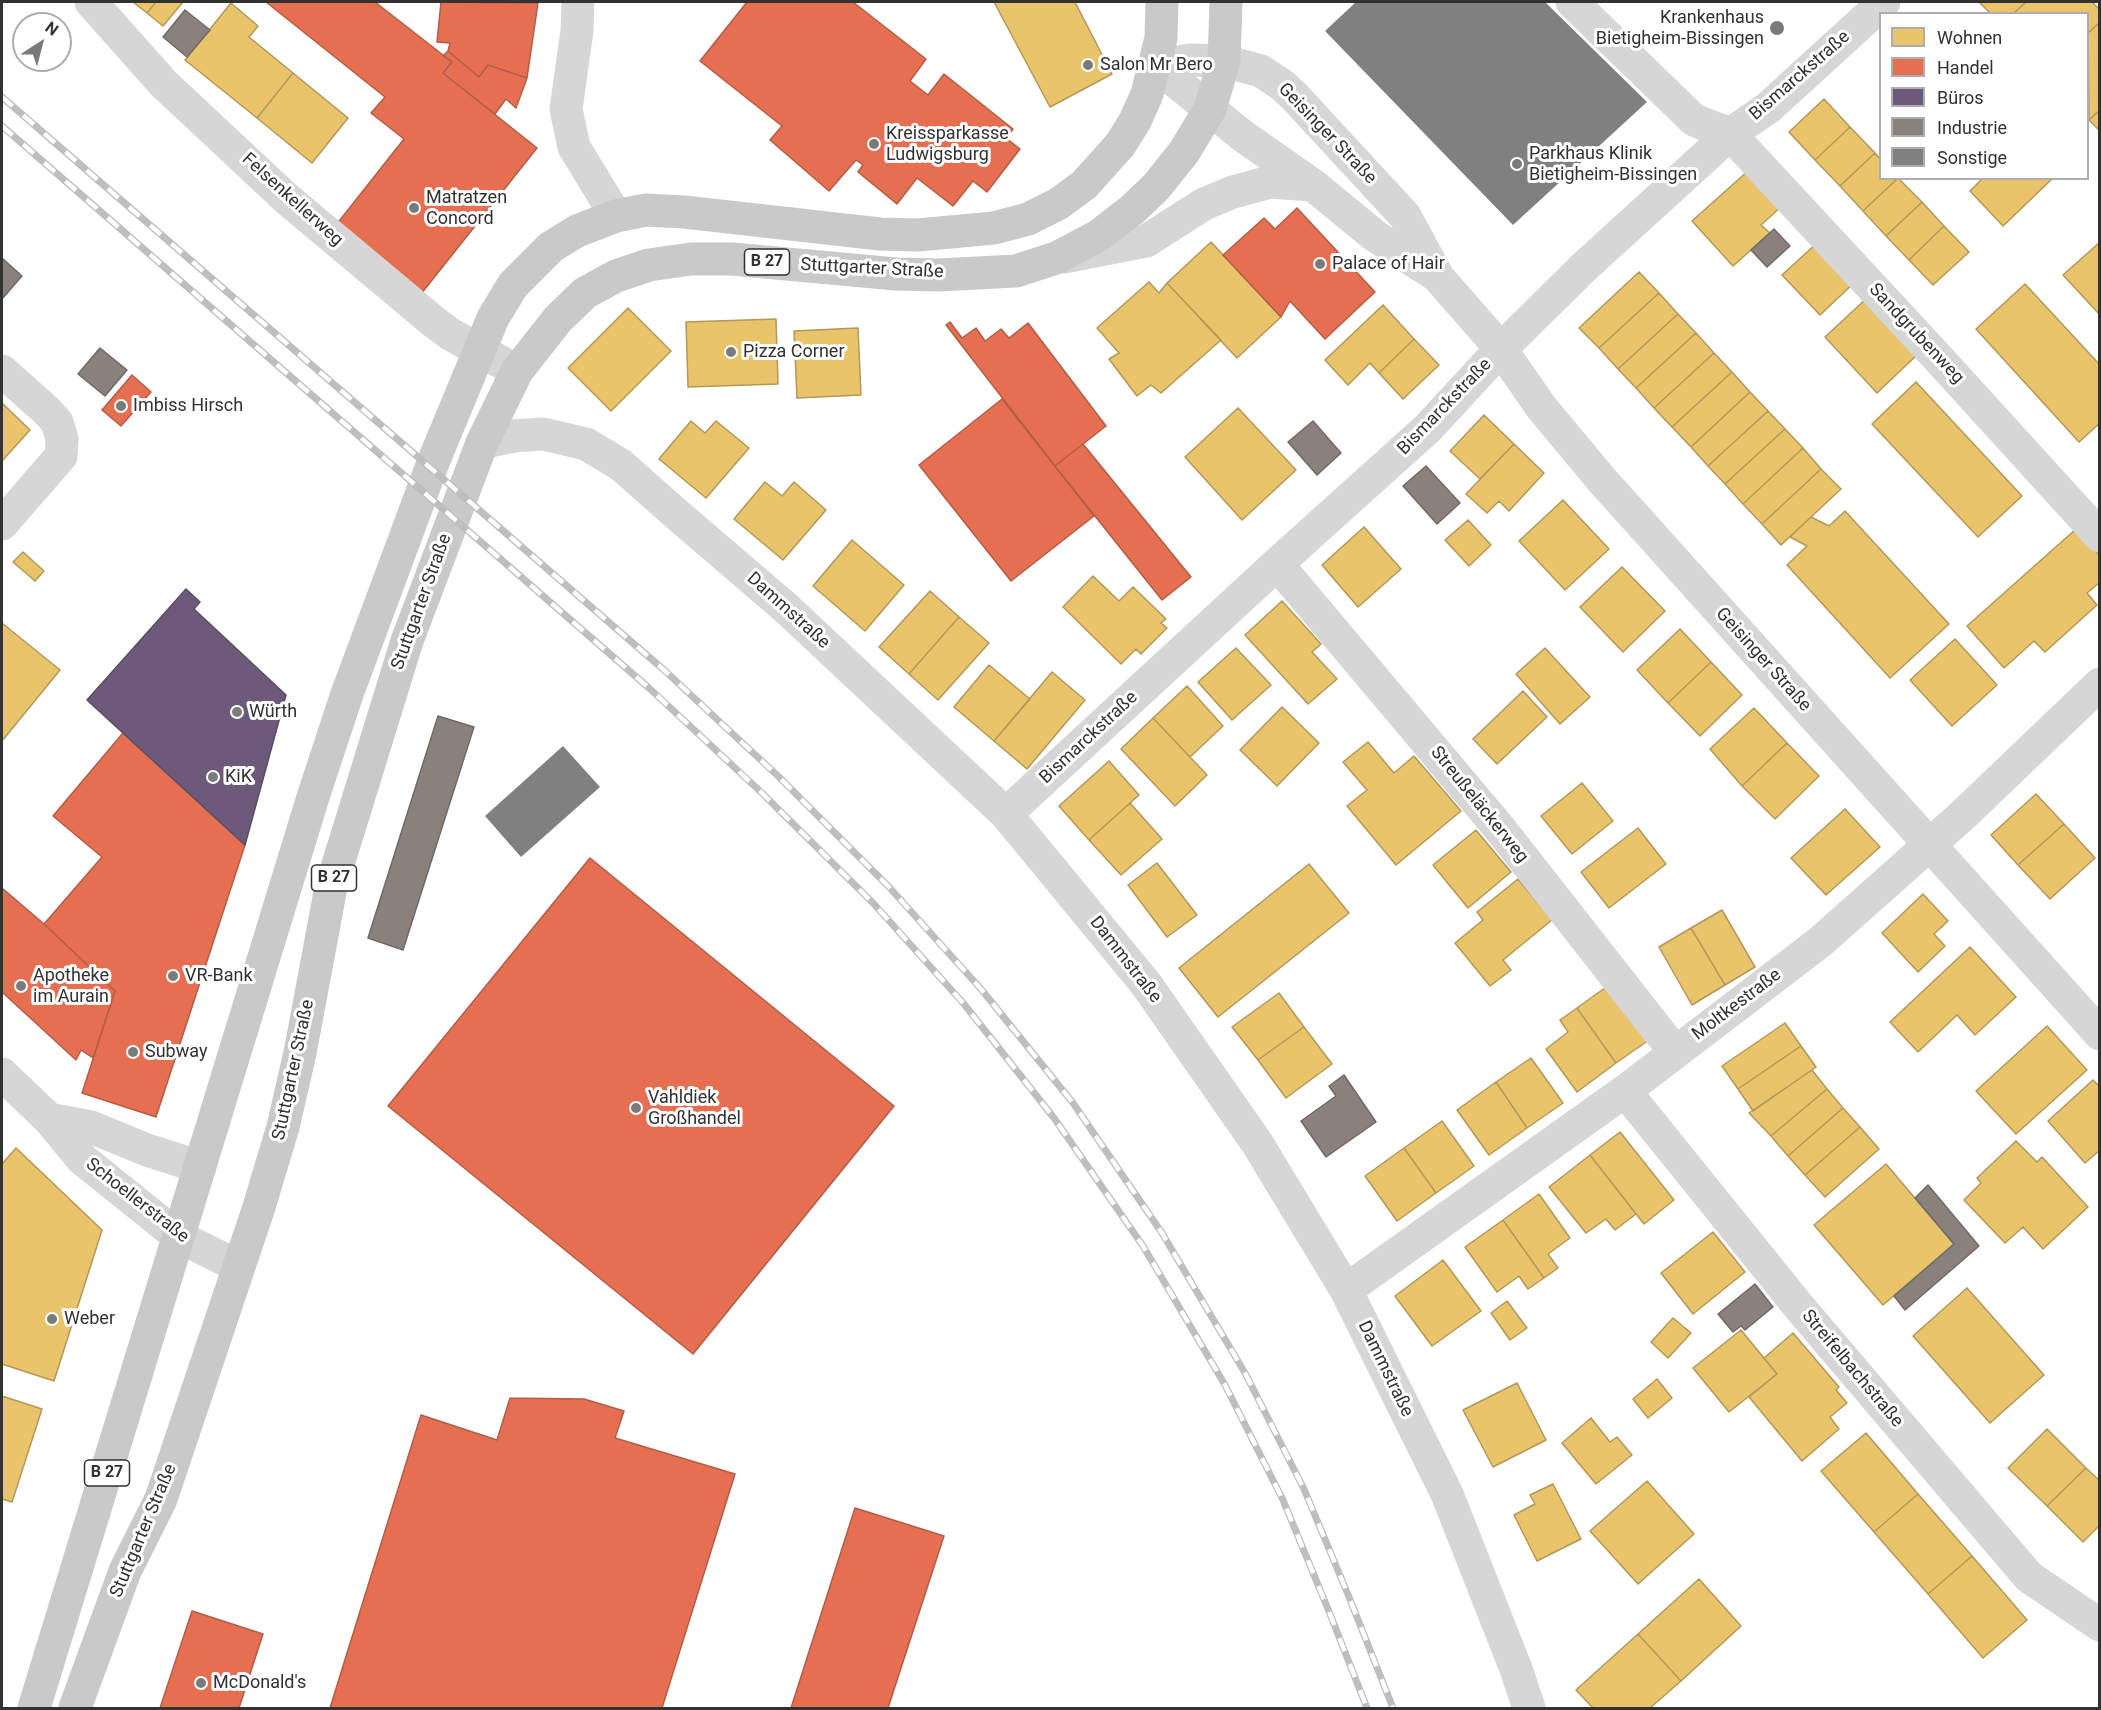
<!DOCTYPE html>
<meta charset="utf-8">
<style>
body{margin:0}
#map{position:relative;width:2101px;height:1710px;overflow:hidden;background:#fff;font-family:Roboto,sans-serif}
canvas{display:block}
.frame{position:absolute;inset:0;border:3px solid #323232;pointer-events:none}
.legend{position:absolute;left:1879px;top:12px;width:210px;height:168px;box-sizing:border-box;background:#fff;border:2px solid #adadad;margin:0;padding:8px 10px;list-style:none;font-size:18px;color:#323232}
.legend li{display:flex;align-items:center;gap:12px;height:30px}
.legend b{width:30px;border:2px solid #adadad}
.north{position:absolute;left:12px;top:12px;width:60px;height:60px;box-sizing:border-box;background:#fff;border:2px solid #adadad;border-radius:50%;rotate:36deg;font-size:16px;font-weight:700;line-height:24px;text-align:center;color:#323232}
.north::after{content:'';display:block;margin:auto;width:21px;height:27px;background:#7a7a7a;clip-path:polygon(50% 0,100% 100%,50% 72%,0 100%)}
</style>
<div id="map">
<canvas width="2101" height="1710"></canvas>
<div class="frame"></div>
<ul class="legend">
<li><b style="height:16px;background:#e9c46a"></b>Wohnen</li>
<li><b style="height:16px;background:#e76f51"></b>Handel</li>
<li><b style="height:16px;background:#6d597a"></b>Büros</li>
<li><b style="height:16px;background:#8a817c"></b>Industrie</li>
<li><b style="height:16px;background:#808080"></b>Sonstige</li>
</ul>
<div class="north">N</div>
</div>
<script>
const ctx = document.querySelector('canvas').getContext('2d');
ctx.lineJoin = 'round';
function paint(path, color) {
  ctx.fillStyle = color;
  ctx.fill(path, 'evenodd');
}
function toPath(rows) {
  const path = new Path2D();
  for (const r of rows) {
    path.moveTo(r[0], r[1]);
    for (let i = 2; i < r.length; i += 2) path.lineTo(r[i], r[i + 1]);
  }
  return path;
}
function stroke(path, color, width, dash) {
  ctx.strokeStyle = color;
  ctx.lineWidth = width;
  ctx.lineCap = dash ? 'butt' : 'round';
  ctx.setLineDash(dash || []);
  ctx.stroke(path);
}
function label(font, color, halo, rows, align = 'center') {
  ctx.font = font + ' Roboto,sans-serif';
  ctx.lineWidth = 6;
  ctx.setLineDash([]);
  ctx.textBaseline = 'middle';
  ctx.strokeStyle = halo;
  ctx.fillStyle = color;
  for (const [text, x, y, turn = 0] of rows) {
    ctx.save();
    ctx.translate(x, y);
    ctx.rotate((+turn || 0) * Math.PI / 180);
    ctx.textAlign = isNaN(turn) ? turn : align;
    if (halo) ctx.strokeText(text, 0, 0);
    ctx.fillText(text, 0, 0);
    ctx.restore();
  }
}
const homes = toPath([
 [133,2,156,2,147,13,133,2],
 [156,2,183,2,163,26,147,13,156,2],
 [994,2,1075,2,1112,74,1050,107,994,2],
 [1979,2,2026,2,2013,14,1991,14,1979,2],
 [2026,2,2092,2,2100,10,2100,22,2088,33,2088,14,2013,14,2026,2],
 [231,3,258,26,249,37,293,73,257,118,185,60,231,3],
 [2100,22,2100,110,2089,120,2088,33,2100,22],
 [293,73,348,118,312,163,257,118,293,73],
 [1824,99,1850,127,1815,160,1789,132,1824,99],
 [2100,110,2100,131,2089,120,2100,110],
 [1850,127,1875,153,1840,186,1815,160,1850,127],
 [1875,153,1880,159,1880,178,1898,178,1863,211,1840,186,1875,153],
 [1749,170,1782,206,1761,225,1770,233,1733,266,1692,221,1749,170],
 [1898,178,1922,202,1886,236,1863,211,1898,178],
 [1983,178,2053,178,2003,226,1970,191,1983,178],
 [1922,202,1944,226,1909,260,1886,236,1922,202],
 [1944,226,1969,252,1933,285,1909,260,1944,226],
 [1211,242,1281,317,1237,358,1167,283,1211,242],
 [1818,242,1856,281,1820,315,1782,275,1818,242],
 [2100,242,2100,315,2063,275,2100,242],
 [1639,272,1659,293,1599,348,1579,328,1639,272],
 [1149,282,1159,293,1167,283,1221,340,1161,393,1151,385,1137,396,1109,359,1119,353,1097,328,1149,282],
 [2025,284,2100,365,2100,423,2079,442,1976,329,2025,284],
 [1659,293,1678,314,1618,369,1599,348,1659,293],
 [1867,298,1919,353,1877,393,1825,337,1867,298],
 [1383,305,1414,339,1379,373,1370,363,1348,385,1325,360,1383,305],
 [628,308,671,351,611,411,568,368,628,308],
 [1678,314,1696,333,1636,388,1618,369,1678,314],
 [776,319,778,384,688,387,686,322,776,319],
 [858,328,861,395,797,398,794,331,858,328],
 [1696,333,1714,353,1654,408,1636,388,1696,333],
 [1414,339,1439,365,1403,399,1379,373,1414,339],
 [1714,353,1732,372,1672,427,1654,408,1714,353],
 [1732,372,1750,392,1691,447,1672,427,1732,372],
 [1916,382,2022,496,1978,537,1872,424,1916,382],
 [1750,392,1768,411,1708,466,1691,447,1750,392],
 [2,403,30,430,2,461,2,403],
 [1238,408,1296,470,1242,520,1185,457,1238,408],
 [1768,411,1785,429,1725,484,1708,466,1768,411],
 [1484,415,1514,444,1480,479,1450,451,1484,415],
 [691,421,705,433,716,421,749,448,706,498,659,459,691,421],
 [1785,429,1803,448,1743,504,1725,484,1785,429],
 [1514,444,1544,473,1509,511,1499,501,1487,513,1466,494,1514,444],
 [1803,448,1821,469,1762,524,1743,504,1803,448],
 [1821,469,1841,489,1781,545,1762,524,1821,469],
 [765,482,782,496,794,482,826,510,783,560,734,519,765,482],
 [1563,500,1609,549,1565,590,1519,541,1563,500],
 [1845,511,1949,624,1890,678,1787,565,1807,546,1790,537,1811,517,1829,526,1845,511],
 [1468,520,1491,545,1469,566,1445,540,1468,520],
 [1364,527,1401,569,1358,607,1322,565,1364,527],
 [2076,529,2100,556,2100,582,2087,593,2097,605,2045,652,2034,641,2004,668,1967,626,2076,529],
 [852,540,904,585,865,631,813,586,852,540],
 [23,552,44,571,35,581,13,562,23,552],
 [1622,567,1665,611,1623,652,1580,607,1622,567],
 [1093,576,1119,601,1133,587,1166,619,1161,623,1167,628,1141,654,1136,649,1121,664,1063,607,1093,576],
 [930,591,959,617,909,674,879,647,930,591],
 [1282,601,1321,644,1312,652,1337,679,1308,704,1245,635,1282,601],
 [959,617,989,643,938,700,909,674,959,617],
 [2,623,60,670,2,741,2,623],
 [1680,629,1711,662,1668,703,1637,670,1680,629],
 [1955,639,1997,685,1952,726,1910,680,1955,639],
 [1236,648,1271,685,1232,720,1198,682,1236,648],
 [1545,648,1590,697,1560,724,1516,674,1545,648],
 [1711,662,1742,695,1700,736,1668,703,1711,662],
 [989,665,1030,699,994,741,954,707,989,665],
 [1052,672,1085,700,1027,769,994,741,1052,672],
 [1187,686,1223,726,1190,757,1153,718,1187,686],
 [1523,691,1547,717,1497,764,1473,739,1523,691],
 [1282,707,1319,743,1277,786,1240,750,1282,707],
 [1754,708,1787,743,1742,786,1710,749,1754,708],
 [1153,718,1207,775,1175,806,1121,749,1153,718],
 [1368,742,1394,773,1414,756,1461,811,1396,865,1347,806,1367,790,1343,762,1368,742],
 [1787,743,1819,776,1775,819,1742,786,1787,743],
 [1109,761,1139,795,1089,840,1059,806,1109,761],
 [1582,783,1613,821,1572,854,1541,816,1582,783],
 [2036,794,2064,824,2018,865,1991,835,2036,794],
 [1130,803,1162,839,1121,875,1089,840,1130,803],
 [1845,809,1880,847,1826,895,1791,858,1845,809],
 [2064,824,2095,858,2050,899,2018,865,2064,824],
 [1638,828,1666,864,1609,908,1581,872,1638,828],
 [1476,830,1511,872,1468,908,1433,865,1476,830],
 [1157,863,1197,915,1167,937,1128,885,1157,863],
 [1309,864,1349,913,1218,1017,1179,968,1309,864],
 [1518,879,1552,920,1503,960,1511,970,1490,986,1455,943,1483,920,1477,912,1518,879],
 [1923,894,1948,921,1934,934,1945,946,1918,972,1882,933,1923,894],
 [1722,910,1755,967,1725,985,1691,928,1722,910],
 [1691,928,1725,985,1692,1005,1659,947,1691,928],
 [1970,947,2016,997,1975,1035,1957,1015,1918,1052,1890,1022,1970,947],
 [1609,985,1649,1040,1616,1063,1577,1008,1609,985],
 [1279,993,1304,1027,1258,1060,1232,1027,1279,993],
 [1577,1008,1616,1063,1577,1092,1546,1049,1568,1032,1560,1020,1577,1008],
 [1785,1023,1801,1046,1738,1089,1722,1066,1785,1023],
 [2047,1026,2087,1070,2016,1134,1976,1091,2047,1026],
 [1304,1027,1332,1064,1286,1098,1258,1060,1304,1027],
 [1801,1046,1816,1067,1753,1111,1738,1089,1801,1046],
 [1531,1058,1563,1103,1527,1128,1496,1082,1531,1058],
 [1812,1070,1827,1089,1771,1136,1749,1113,1812,1070],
 [2093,1080,2100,1087,2100,1150,2085,1163,2048,1121,2093,1080],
 [1496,1082,1527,1128,1489,1155,1457,1110,1496,1082],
 [1827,1089,1843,1108,1788,1156,1771,1136,1827,1089],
 [1843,1108,1860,1127,1805,1175,1788,1156,1843,1108],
 [1442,1121,1474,1166,1436,1193,1404,1148,1442,1121],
 [1860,1127,1879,1149,1825,1197,1805,1175,1860,1127],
 [1620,1132,1674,1200,1644,1224,1590,1155,1620,1132],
 [2016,1141,2037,1162,2042,1157,2088,1207,2043,1249,2023,1227,2005,1243,1964,1200,1981,1183,1977,1178,2016,1141],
 [16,1148,102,1230,54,1381,2,1364,2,1164,16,1148],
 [1404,1148,1436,1193,1397,1221,1365,1176,1404,1148],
 [1590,1155,1636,1214,1615,1230,1606,1219,1586,1233,1549,1187,1590,1155],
 [1886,1164,1954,1244,1883,1305,1814,1225,1886,1164],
 [1539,1194,1570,1238,1548,1254,1558,1268,1544,1278,1503,1220,1539,1194],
 [1503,1220,1544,1278,1528,1289,1519,1276,1497,1292,1465,1247,1503,1220],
 [1713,1232,1745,1272,1693,1314,1661,1273,1713,1232],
 [1443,1260,1481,1311,1432,1346,1395,1296,1443,1260],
 [1967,1288,2044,1375,1990,1423,1913,1336,1967,1288],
 [1507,1301,1527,1328,1510,1340,1491,1313,1507,1301],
 [1673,1318,1691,1333,1668,1358,1651,1342,1673,1318],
 [1741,1330,1777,1374,1729,1412,1693,1368,1741,1330],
 [1793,1333,1839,1387,1836,1390,1847,1403,1830,1417,1839,1429,1802,1461,1749,1397,1777,1374,1764,1358,1793,1333],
 [1657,1379,1672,1398,1648,1418,1633,1399,1657,1379],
 [1517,1383,1546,1440,1493,1467,1463,1410,1517,1383],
 [2,1396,42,1409,12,1502,2,1499,2,1396],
 [1591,1418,1610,1442,1617,1437,1632,1455,1596,1484,1562,1443,1591,1418],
 [2047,1429,2086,1468,2047,1506,2008,1468,2047,1429],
 [1866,1433,1918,1494,1874,1532,1821,1471,1866,1433],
 [2086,1468,2100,1481,2100,1525,2083,1542,2047,1506,2086,1468],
 [1647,1481,1694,1534,1638,1584,1590,1531,1647,1481],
 [1553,1484,1581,1539,1537,1561,1514,1515,1535,1504,1530,1495,1553,1484],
 [1918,1494,1972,1556,1928,1594,1874,1532,1918,1494],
 [1972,1556,2027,1620,1983,1658,1928,1594,1972,1556],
 [1699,1579,1741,1626,1681,1681,1638,1634,1699,1579],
 [1638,1634,1681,1681,1650,1708,1593,1708,1576,1690,1638,1634]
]);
paint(homes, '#e9c46a');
stroke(homes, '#b29859', 1.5);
const shops = toPath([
 [266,2,375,2,452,62,443,73,537,148,421,294,336,225,404,139,371,113,385,97,266,2],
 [441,2,538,3,527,78,488,65,479,77,448,51,450,43,437,42,441,2],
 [747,2,853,2,926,59,910,81,928,95,944,74,1013,129,1006,138,1020,149,987,192,973,181,953,206,917,178,897,204,858,172,863,165,856,160,829,191,770,140,782,126,700,61,747,2],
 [448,51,479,77,488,65,527,78,516,108,506,99,495,114,443,73,452,62,443,56,448,51],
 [1297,208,1375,292,1325,339,1290,301,1281,317,1223,255,1264,218,1275,229,1297,208],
 [950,322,962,338,976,328,985,341,1001,329,1009,338,1028,323,1106,426,1055,466,946,325,950,322],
 [132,375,151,392,121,426,102,410,132,375],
 [1002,399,1094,516,1011,581,919,465,1002,399],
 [1083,444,1191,577,1162,600,1055,466,1083,444],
 [123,733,245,845,156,1117,82,1093,115,991,44,924,102,857,53,816,123,733],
 [590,858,894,1106,693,1354,388,1106,590,858],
 [2,888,44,924,115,991,93,1058,81,1050,76,1060,2,992,2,888],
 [510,1398,584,1399,624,1411,615,1438,735,1474,662,1708,330,1708,421,1415,497,1440,510,1398],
 [855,1508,944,1536,888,1708,791,1708,855,1508],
 [192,1611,263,1634,239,1708,160,1708,192,1611]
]);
paint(shops, '#e76f51');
stroke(shops, '#b15d48', 1.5);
const offices = toPath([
 [186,589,200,602,194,609,286,695,245,845,87,700,186,589]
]);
paint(offices, '#6d597a');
stroke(offices, '#5b4d64', 1.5);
const industry = toPath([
 [185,10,210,30,187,57,163,37,185,10],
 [1774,229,1790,246,1767,267,1751,250,1774,229],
 [2,258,22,276,2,299,2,258],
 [100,348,127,370,105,396,78,374,100,348],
 [1313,421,1341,453,1317,475,1288,442,1313,421],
 [1426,466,1460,503,1437,524,1403,486,1426,466],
 [438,716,474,727,403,950,368,938,438,716],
 [1344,1075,1376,1122,1326,1157,1301,1121,1336,1096,1329,1086,1344,1075],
 [1928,1185,1979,1246,1905,1310,1894,1296,1954,1244,1915,1198,1928,1185],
 [1755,1284,1773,1307,1745,1330,1741,1326,1733,1332,1718,1314,1755,1284]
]);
paint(industry, '#8a817c');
stroke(industry, '#706966', 1.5);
paint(toPath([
 [1356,2,1545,2,1647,102,1513,225,1325,31],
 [563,746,600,787,521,857,485,816]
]), '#808080');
stroke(toPath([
 [91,2,164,84,287,199,434,322,450,334,517,371],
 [578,2,577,31,566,109,574,147,616,216],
 [1572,2,1694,120,1730,134,1938,358,2100,536],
 [1155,65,1190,60,1224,61,1261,71,1282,85,1294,96,1405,216,1438,277,1501,349,1541,407,1601,479,2100,1034],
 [1155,65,1243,136,1313,185,1375,236,1434,274],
 [1064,257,1146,241,1204,204,1233,192,1270,182,1313,185],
 [2,371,47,411,57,422,62,439,61,456,2,524],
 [482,443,514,436,543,434,586,444,621,465,674,512,786,608,1006,814,1146,984,1257,1143,1346,1290,1447,1494,1516,1669,1529,1708],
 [1277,564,1501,830,1675,1052],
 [1006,814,1277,564,1428,428,1501,349,1583,268,1730,134,1768,108,1884,2],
 [2,1074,49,1119,82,1159,179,1237,238,1266],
 [1625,1091,1800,1308,2029,1577,2100,1625],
 [49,1119,91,1127,147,1150,200,1167],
 [1346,1290,1625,1091,1820,942,1964,814,2100,684]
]), '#d6d6d6', 33);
stroke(toPath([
 [34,1708,313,797,347,694,434,460,493,318,513,285,551,247,577,231,616,216,646,210,684,212,880,234,918,235,994,228,1028,219,1058,204,1084,185,1120,145,1135,121,1147,94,1161,38,1162,2],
 [75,1708,125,1571,161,1499,259,1207,283,1127,300,1053,331,887,407,641,482,443,517,371,558,319,585,293,616,276,649,265,691,259,732,259,896,274,938,275,1016,271,1056,258,1098,236,1133,209,1156,187,1184,152,1210,109,1224,61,1226,2]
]), '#c9c9c9', 33);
const rail = toPath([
 [2,97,664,670,778,776,889,887,981,989,1073,1103,1162,1233,1245,1373,1304,1489,1349,1597,1393,1708],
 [2,126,649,688,762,793,873,903,964,1004,1054,1118,1143,1246,1225,1385,1283,1500,1328,1609,1367,1708]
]);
stroke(rail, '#bebebe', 7);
stroke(rail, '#fff', 4.5, [14]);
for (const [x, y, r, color] of [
 [1777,28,8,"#7a7a7a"],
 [1088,65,6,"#7a7a7a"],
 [874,144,6,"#7a7a7a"],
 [1517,164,6,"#7a7a7a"],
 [414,208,6,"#7a7a7a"],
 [1320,264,6,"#7a7a7a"],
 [731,352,6,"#7a7a7a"],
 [121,406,6,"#7a7a7a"],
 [237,712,6,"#7a7a7a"],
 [213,777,6,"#7a7a7a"],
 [173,976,6,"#7a7a7a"],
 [21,986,6,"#7a7a7a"],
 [133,1052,6,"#7a7a7a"],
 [636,1108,6,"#7a7a7a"],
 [52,1319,6,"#7a7a7a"],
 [201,1683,6,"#7a7a7a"]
]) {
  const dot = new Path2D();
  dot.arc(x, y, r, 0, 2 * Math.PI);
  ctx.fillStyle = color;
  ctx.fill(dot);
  stroke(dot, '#fff', 2);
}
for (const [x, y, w] of [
 [767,262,45],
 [334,878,45],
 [107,1473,45]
]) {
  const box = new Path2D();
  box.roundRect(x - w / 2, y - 13, w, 26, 4.5);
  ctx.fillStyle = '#fff';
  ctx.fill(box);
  stroke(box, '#323232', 1.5);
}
label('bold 16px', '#323232', null, [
 ["B 27",767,262],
 ["B 27",334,878],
 ["B 27",107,1473]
]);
label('18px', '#323232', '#fff', [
 ["Krankenhaus",1764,18,"right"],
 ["Bietigheim-Bissingen",1764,39,"right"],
 ["Salon Mr Bero",1100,65],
 ["Kreissparkasse",886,134],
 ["Ludwigsburg",886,155],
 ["Parkhaus Klinik",1529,154],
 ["Bietigheim-Bissingen",1529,175],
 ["Matratzen",426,198],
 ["Concord",426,219],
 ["Palace of Hair",1332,264],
 ["Pizza Corner",743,352],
 ["Imbiss Hirsch",133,406],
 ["Würth",249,712],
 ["KiK",225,777],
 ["Apotheke",33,976],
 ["im Aurain",33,997],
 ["VR-Bank",185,976],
 ["Subway",145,1052],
 ["Vahldiek",648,1098],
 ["Großhandel",648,1119],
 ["Weber",64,1319],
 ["McDonald's",213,1683]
], 'left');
label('18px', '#323232', '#fff', [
 ["Bismarckstraße",1800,76,-41],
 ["Geisinger Straße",1327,134,46],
 ["Felsenkellerweg",292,200,42],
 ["Stuttgarter Straße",872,269,3],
 ["Sandgrubenweg",1916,334,47],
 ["Bismarckstraße",1445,407,-46],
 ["Stuttgarter Straße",422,602,-70],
 ["Dammstraße",788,611,42],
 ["Geisinger Straße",1763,660,48],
 ["Bismarckstraße",1089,738,-43],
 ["Streußeläckerweg",1479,805,51],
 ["Dammstraße",1125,960,52],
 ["Moltkestraße",1737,1005,-37],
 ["Stuttgarter Straße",294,1070,-78],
 ["Schoellerstraße",137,1201,38],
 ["Dammstraße",1385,1369,64],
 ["Streifelbachstraße",1852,1369,50],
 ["Stuttgarter Straße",144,1531,-67]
]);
</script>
